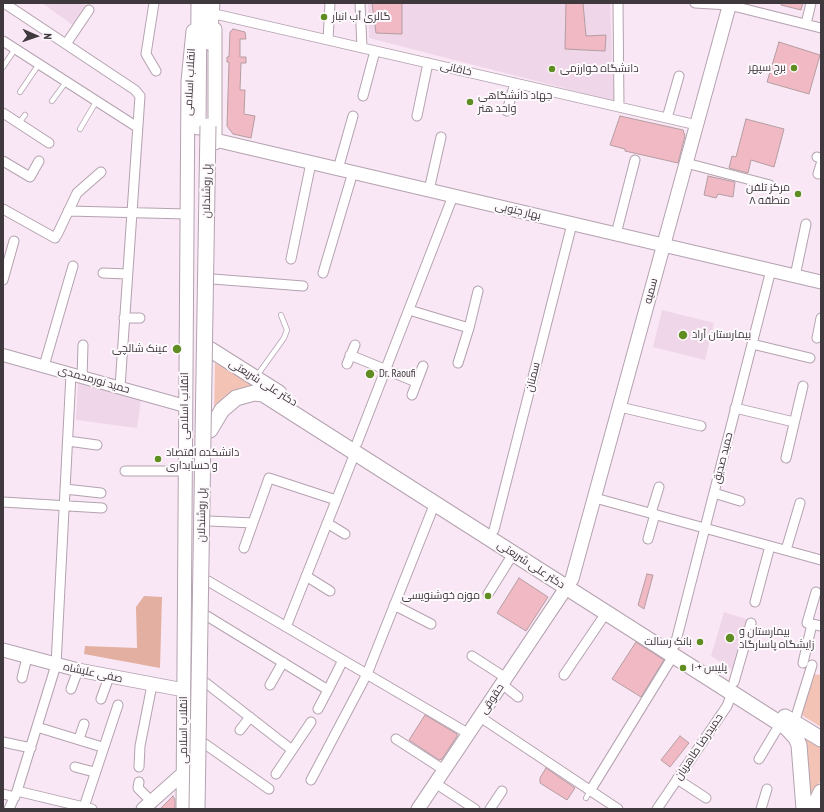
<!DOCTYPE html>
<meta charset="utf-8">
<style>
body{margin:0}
#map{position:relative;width:824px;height:812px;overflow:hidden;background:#fae7f5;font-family:"PT Sans Narrow",sans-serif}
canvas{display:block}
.frame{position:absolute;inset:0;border:4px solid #3f383d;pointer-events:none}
.north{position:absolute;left:16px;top:16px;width:40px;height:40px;-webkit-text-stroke:3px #fdf9fc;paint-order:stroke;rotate:92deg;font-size:11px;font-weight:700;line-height:16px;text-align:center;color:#3f383d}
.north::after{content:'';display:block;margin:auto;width:14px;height:18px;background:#3f383d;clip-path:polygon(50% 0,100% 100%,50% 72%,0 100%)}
</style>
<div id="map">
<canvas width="824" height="812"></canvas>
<div class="frame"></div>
<div class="north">N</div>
</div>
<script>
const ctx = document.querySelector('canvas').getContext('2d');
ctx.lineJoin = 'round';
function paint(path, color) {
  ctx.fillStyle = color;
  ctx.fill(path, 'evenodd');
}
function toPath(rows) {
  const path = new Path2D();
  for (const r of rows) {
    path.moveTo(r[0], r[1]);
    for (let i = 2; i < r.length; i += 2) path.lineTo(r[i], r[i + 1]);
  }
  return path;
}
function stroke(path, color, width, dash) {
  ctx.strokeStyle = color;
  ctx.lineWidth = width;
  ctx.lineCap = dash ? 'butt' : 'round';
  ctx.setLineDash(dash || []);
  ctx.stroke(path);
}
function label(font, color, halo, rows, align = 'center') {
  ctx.font = font + ' "PT Sans Narrow",Cairo,sans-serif';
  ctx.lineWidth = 4;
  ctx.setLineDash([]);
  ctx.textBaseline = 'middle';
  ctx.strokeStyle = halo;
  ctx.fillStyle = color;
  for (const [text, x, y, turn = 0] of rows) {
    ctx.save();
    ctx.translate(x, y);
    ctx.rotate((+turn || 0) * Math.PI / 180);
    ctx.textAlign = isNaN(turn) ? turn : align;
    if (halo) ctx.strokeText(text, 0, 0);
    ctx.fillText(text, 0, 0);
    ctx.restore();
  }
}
paint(toPath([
 [42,3,82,3,87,7,74,26],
 [368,3,610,3,614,101,369,38],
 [662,310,714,323,705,360,653,347],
 [78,383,141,400,137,428,76,420],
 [724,612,749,620,734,671,711,656]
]), '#efd6e9');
paint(toPath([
 [215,363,259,388,214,414],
 [813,674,821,675,821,727,800,714],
 [802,734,821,746,821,780,808,800]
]), '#f3c4b6');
paint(toPath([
 [144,596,162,597,160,668,84,654,85,646,137,648,136,607]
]), '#e2afa0');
const building = toPath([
 [372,3,402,3,402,34,376,33,372,3],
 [566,3,583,3,586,36,606,35,605,51,565,49,566,3],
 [781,3,803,3,801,10,781,5,781,3],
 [233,29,245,32,246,39,240,39,240,57,246,57,246,63,241,63,240,90,245,90,244,114,255,116,251,138,233,134,227,126,229,62,227,62,227,57,229,57,230,32,233,29],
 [779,42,820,55,809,94,767,82,779,42],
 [620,116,683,130,685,136,678,163,625,151,625,149,610,145,620,116],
 [746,119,784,129,774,167,751,160,748,173,729,168,732,156,736,157,746,119],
 [708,176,735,182,733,197,718,194,716,198,704,195,708,176],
 [647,574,653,575,644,609,638,605,647,574],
 [519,578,548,597,526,631,497,613,519,578],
 [636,642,664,660,641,697,612,679,636,642],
 [425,715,457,734,457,736,442,759,439,760,409,740,425,715],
 [680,736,689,743,670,767,661,760,680,736],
 [546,768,575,788,567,800,540,783,540,778,546,768],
 [173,796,175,800,175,809,160,809,173,796]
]);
paint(building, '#f0b9c4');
stroke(building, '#b49da1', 1);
const service = toPath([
 [3,67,15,49],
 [20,92,39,64],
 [52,101,66,82],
 [19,123,25,115],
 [80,129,96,102],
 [256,377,284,338,287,330,281,315],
 [586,798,590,791]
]);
const minor = toPath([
 [4,3,135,90,140,96,120,387],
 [154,3,146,54,156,71],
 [360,3,362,48],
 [618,3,619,107],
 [695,3,729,5,821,28],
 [215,14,697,125],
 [806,24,811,3],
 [328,40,330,3],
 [3,41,137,127],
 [66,44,89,10],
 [363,96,375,51],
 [507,111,515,83],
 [3,113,49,143],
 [417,116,428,63],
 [667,118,679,76],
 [817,157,821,158],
 [3,161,30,177,39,161],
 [686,163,770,185],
 [338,169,353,116],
 [818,174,821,164],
 [429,190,441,137],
 [3,209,55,238],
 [68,211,187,214],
 [616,234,635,160],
 [57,235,77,193,101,172],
 [291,259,311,163],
 [103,273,127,274],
 [323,273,353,172],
 [795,276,806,224],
 [213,279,303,286],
 [3,280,14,241],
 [409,310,469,328],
 [124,318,140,318],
 [817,338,821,318],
 [752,344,810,358],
 [350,355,416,382],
 [458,363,469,328,478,291],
 [347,364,355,345],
 [44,366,73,266],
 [82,377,83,345],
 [412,395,423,366],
 [620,407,701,426],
 [735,408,794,422],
 [68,441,97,445],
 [357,443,453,196],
 [786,458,803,386],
 [125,471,184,471],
 [65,489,101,493],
 [714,493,740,501],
 [595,498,821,560],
 [3,502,102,508],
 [651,513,659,487],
 [209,521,253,523],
 [327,523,345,534],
 [494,530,572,224],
 [648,539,655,514],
 [244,548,269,478,336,500],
 [786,550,800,503],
 [306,576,330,591],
 [208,581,469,734],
 [816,592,807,623,821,626],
 [488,594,513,554],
 [755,602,770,546],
 [394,605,431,624],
 [207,616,328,690,343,660],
 [286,627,355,453],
 [675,645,771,270],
 [472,656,506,678],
 [803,663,812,624],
 [564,675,606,613],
 [22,678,27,657],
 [734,682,751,623],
 [206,683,292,750],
 [502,684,518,697],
 [270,685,283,662],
 [71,689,78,670],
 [101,699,109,677],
 [318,709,328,690],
 [480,717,618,809],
 [794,723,812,665],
 [37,727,102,747],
 [240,730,250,717],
 [79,739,84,724],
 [396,739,444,770],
 [3,742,31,748],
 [205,744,269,789],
 [759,759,780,724],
 [75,767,94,772],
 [139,767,140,746,152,685],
 [276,774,311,722],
 [677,779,706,798],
 [311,780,367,674,435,503],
 [139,782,138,788,151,801],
 [435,783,475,809],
 [17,791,92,809],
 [590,791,673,656],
 [3,794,15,797],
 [84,807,118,705],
 [9,809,17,791,56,665,71,374],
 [490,809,502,791],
 [657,809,727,706,732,693],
 [761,809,767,789]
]);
const tertiary = toPath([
 [3,355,185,406]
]);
const secondary = toPath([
 [215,140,821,282],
 [215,143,215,29],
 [3,650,78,670,184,690],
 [143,809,188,769],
 [183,809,188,81,193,31],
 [418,809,572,579,730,3]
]);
const primary = toPath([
 [209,42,212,3],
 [198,127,199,3],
 [211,350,279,393],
 [210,430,222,410,236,398,254,393,263,394,787,728,796,738,799,745,804,809],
 [785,717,821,739],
 [813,809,821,792]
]);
stroke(service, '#b4a2b0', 6);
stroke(minor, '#b4a2b0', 11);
stroke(tertiary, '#b4a2b0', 14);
stroke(secondary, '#b4a2b0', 15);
stroke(primary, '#b4a2b0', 17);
stroke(service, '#fff', 4.5);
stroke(minor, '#fff', 9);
stroke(tertiary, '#fff', 12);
stroke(secondary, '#fff', 13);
stroke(primary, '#fff', 15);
const primaryBridge = toPath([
 [197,809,208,126]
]);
stroke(primaryBridge, '#b4a2b0', 17, []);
stroke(primaryBridge, '#fff', 15);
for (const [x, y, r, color] of [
 [324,17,4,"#5f8d21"],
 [794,68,4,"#5f8d21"],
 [552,69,4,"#5f8d21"],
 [470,102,4,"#5f8d21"],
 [798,194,4,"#5f8d21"],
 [683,335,5,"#5f8d21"],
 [177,349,5,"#5f8d21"],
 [370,374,5,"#5f8d21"],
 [158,459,4,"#5f8d21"],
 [488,596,4,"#5f8d21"],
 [730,638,5,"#5f8d21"],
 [700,642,4,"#5f8d21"],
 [683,668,4,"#5f8d21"]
]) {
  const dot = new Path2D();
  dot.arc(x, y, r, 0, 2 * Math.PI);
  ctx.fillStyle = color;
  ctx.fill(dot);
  stroke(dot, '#fdf9fc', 1.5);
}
label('11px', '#3f383d', '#fdf9fc', [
 ["گالری آب انبار",332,17],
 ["برج سپهر",786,68,"right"],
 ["دانشگاه خوارزمی",560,69],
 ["جهاد دانشگاهی",478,96],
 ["واحد هنر",478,109],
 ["مرکز تلفن",790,188,"right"],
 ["منطقه ۸",790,201,"right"],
 ["بیمارستان آراد",692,335],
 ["عينک شالچی",168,349,"right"],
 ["Dr. Raoufi",379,374],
 ["دانشکده اقتصاد",166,453],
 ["و حسابداری",166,466],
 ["موزه خوشنویسی",480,596,"right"],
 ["بیمارستان و",739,632],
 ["زایشگاه پاسارگاد",739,645],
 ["بانک رسالت",692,642,"right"],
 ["پلیس +۱۰",691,668]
], 'left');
label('11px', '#3f383d', '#fdf9fc', [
 ["خاقانی",456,69,13],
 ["انقلاب اسلامی",190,82,-87],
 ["پل روشندلان",207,191,-89],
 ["بهار جنوبی",518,211,13],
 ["سمیه",651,291,-75],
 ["سمنان",533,377,-76],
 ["حمید نورمحمدی",94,380,16],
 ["دکتر علی شریعتی",263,383,32],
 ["انقلاب اسلامی",185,406,-90],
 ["حمید صدیق",723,458,-76],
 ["پل روشندلان",202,515,-89],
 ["دکتر علی شریعتی",531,565,33],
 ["صفی علیشاه",93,673,12],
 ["حقوقی",492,699,-56],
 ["انقلاب اسلامی",184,730,-90],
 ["حمیدرضا طاهریان",699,747,-56]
]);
</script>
